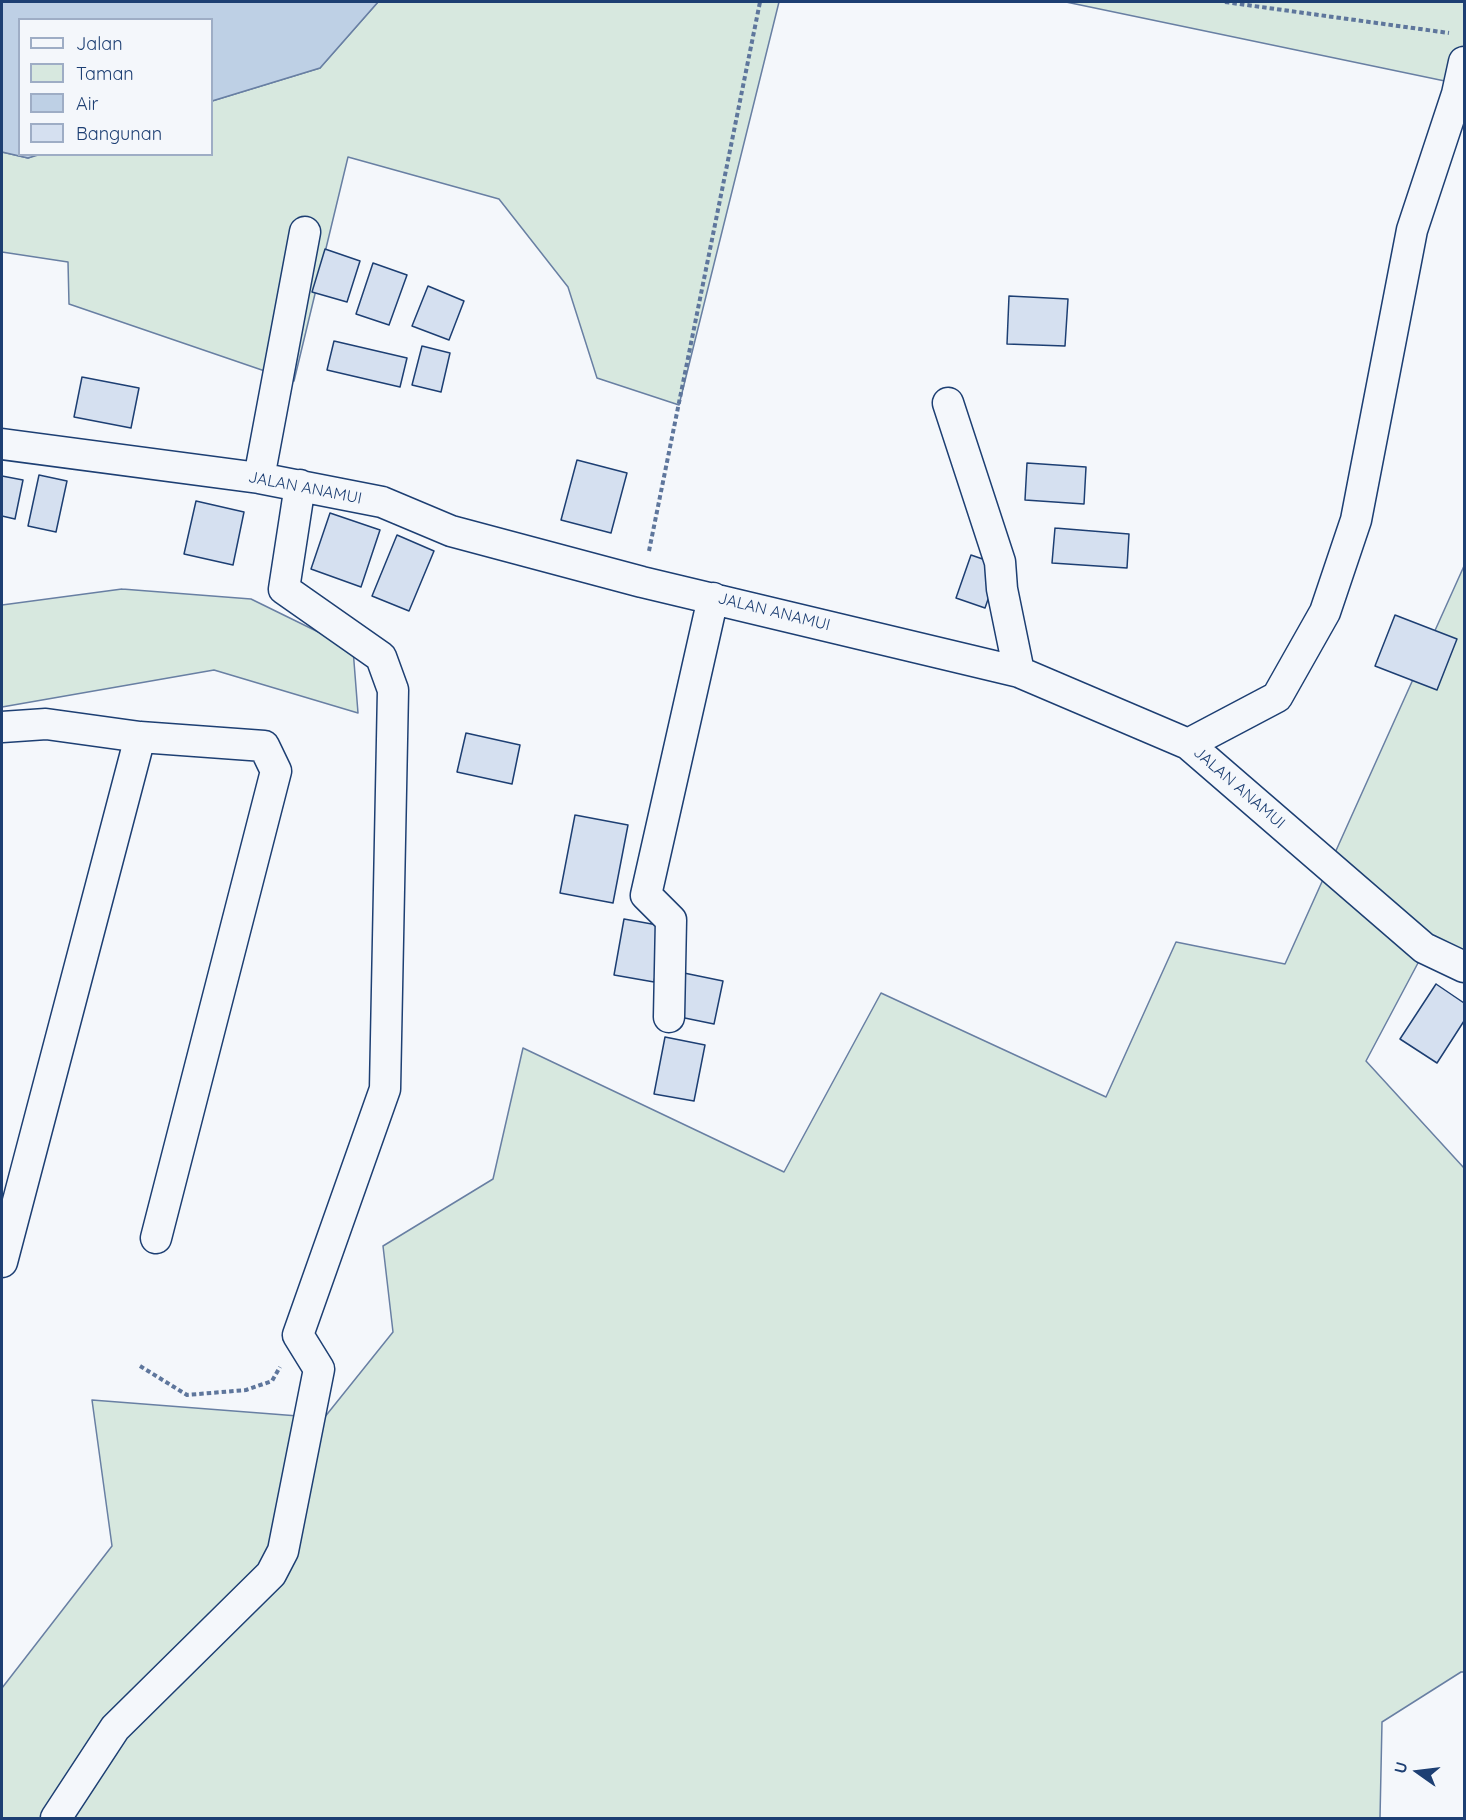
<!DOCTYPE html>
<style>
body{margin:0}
#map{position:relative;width:1466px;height:1820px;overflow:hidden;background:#f4f7fb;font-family:Quicksand,sans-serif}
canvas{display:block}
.frame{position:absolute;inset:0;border:3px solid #1d3f73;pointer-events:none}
.legend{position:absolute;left:18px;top:18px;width:195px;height:138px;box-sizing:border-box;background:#f4f7fb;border:2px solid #9eadc5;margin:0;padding:8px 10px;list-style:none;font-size:18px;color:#1d3f73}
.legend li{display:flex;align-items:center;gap:12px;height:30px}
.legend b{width:30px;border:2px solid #9eadc5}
.north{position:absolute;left:1388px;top:1742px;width:60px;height:60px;-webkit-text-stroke:4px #f4f7fb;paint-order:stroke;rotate:284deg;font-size:16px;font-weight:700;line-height:24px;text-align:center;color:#1d3f73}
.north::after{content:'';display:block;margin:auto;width:21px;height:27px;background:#1d3f73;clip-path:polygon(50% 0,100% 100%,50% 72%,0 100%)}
</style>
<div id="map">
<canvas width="1466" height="1820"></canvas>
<div class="frame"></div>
<ul class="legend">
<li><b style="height:8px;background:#f4f7fb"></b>Jalan</li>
<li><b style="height:16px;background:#d7e8df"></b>Taman</li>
<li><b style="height:16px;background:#bed0e5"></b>Air</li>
<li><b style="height:16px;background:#d5e0f0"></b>Bangunan</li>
</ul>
<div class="north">U</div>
</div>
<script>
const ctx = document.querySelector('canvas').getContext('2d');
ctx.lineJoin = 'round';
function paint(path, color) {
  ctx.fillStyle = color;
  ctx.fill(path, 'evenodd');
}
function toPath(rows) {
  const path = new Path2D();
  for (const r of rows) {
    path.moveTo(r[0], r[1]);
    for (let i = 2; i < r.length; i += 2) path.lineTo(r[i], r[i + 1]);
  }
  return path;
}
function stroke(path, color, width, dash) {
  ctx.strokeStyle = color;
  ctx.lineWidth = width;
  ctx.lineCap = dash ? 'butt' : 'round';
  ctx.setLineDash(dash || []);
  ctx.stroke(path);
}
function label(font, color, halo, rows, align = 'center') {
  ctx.font = font + ' Quicksand,sans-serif';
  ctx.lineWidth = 4.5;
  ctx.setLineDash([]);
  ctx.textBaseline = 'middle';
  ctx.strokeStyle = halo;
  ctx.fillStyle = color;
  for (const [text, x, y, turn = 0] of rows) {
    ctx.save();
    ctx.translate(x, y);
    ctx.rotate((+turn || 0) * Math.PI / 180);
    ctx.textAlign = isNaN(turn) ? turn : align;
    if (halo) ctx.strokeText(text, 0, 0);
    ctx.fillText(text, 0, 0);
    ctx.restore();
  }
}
const green = toPath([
 [378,2,779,2,679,405,597,378,568,287,499,199,348,157,294,381,69,304,68,262,2,252,2,152,28,158,38,154,212,154,212,101,320,68,378,2],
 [1066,2,1464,2,1464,85,1066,2],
 [1464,566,1464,967,1427,946,1366,1061,1464,1168,1464,1672,1461,1672,1382,1722,1380,1818,2,1818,2,1688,112,1546,92,1400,324,1418,393,1332,383,1246,493,1179,523,1048,784,1172,881,993,1106,1097,1176,942,1285,964,1464,566],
 [122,589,251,599,353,649,358,713,214,670,2,707,2,605,122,589]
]);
paint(green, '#d7e8df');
stroke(green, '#687fa3', 1.5);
const water = toPath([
 [2,2,378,2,320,68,212,101,212,20,20,20,20,154,38,155,28,158,2,152,2,2]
]);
paint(water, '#bed0e5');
stroke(water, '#687fa3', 1.5);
const building = toPath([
 [325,249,360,261,347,302,312,292,325,249],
 [373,263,407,275,389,325,356,314,373,263],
 [428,286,464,301,449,340,412,326,428,286],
 [1009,296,1068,299,1065,346,1007,344,1009,296],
 [334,341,407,358,400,387,327,370,334,341],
 [422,346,450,353,441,392,412,385,422,346],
 [82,377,139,388,131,428,74,417,82,377],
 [577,460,627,473,611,533,561,520,577,460],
 [1027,463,1086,467,1084,504,1025,500,1027,463],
 [39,475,67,481,56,532,28,526,39,475],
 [2,476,23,480,15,519,2,516,2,476],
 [196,501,244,512,233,565,184,554,196,501],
 [330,513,380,530,361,587,311,569,330,513],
 [1055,528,1129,534,1127,568,1052,563,1055,528],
 [397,535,434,551,409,611,372,596,397,535],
 [971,555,1000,565,985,608,956,598,971,555],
 [1395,615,1457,639,1437,690,1375,666,1395,615],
 [466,733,520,745,512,784,457,772,466,733],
 [575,815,628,825,613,903,560,893,575,815],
 [624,919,663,926,654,982,614,975,624,919],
 [684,973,723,981,714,1024,675,1016,684,973],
 [1436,984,1464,1003,1464,1021,1437,1063,1400,1039,1436,984],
 [665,1037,705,1045,694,1101,654,1094,665,1037]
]);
paint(building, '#d5e0f0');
stroke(building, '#1d3f73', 1.5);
const street = toPath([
 [948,403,1000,562,1002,589,1019,672],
 [2,444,259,478,382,502,451,531,642,582,1019,672,1188,744,1424,948,1464,967],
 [259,478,305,232],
 [2,727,46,724,140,737,264,746,276,771,156,1238],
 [1188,744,1277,697,1325,612,1356,520,1412,230,1457,94,1464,62],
 [669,1017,671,920,646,895,713,598],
 [2,1262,140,737],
 [56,1818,115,1728,271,1574,283,1551,319,1369,298,1335,385,1089,393,690,381,657,284,589,300,485]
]);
stroke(street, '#1d3f73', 33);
stroke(toPath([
 [1225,2,1449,33],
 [649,551,760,2],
 [140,1366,187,1395,246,1390,272,1381,280,1367]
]), '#5e769c', 4, [4.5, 3]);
stroke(street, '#f4f7fb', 30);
label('16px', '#1d3f73', '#f4f7fb', [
 ["JALAN ANAMUI",305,488,11],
 ["JALAN ANAMUI",774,612,14],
 ["JALAN ANAMUI",1239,788,41]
]);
</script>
